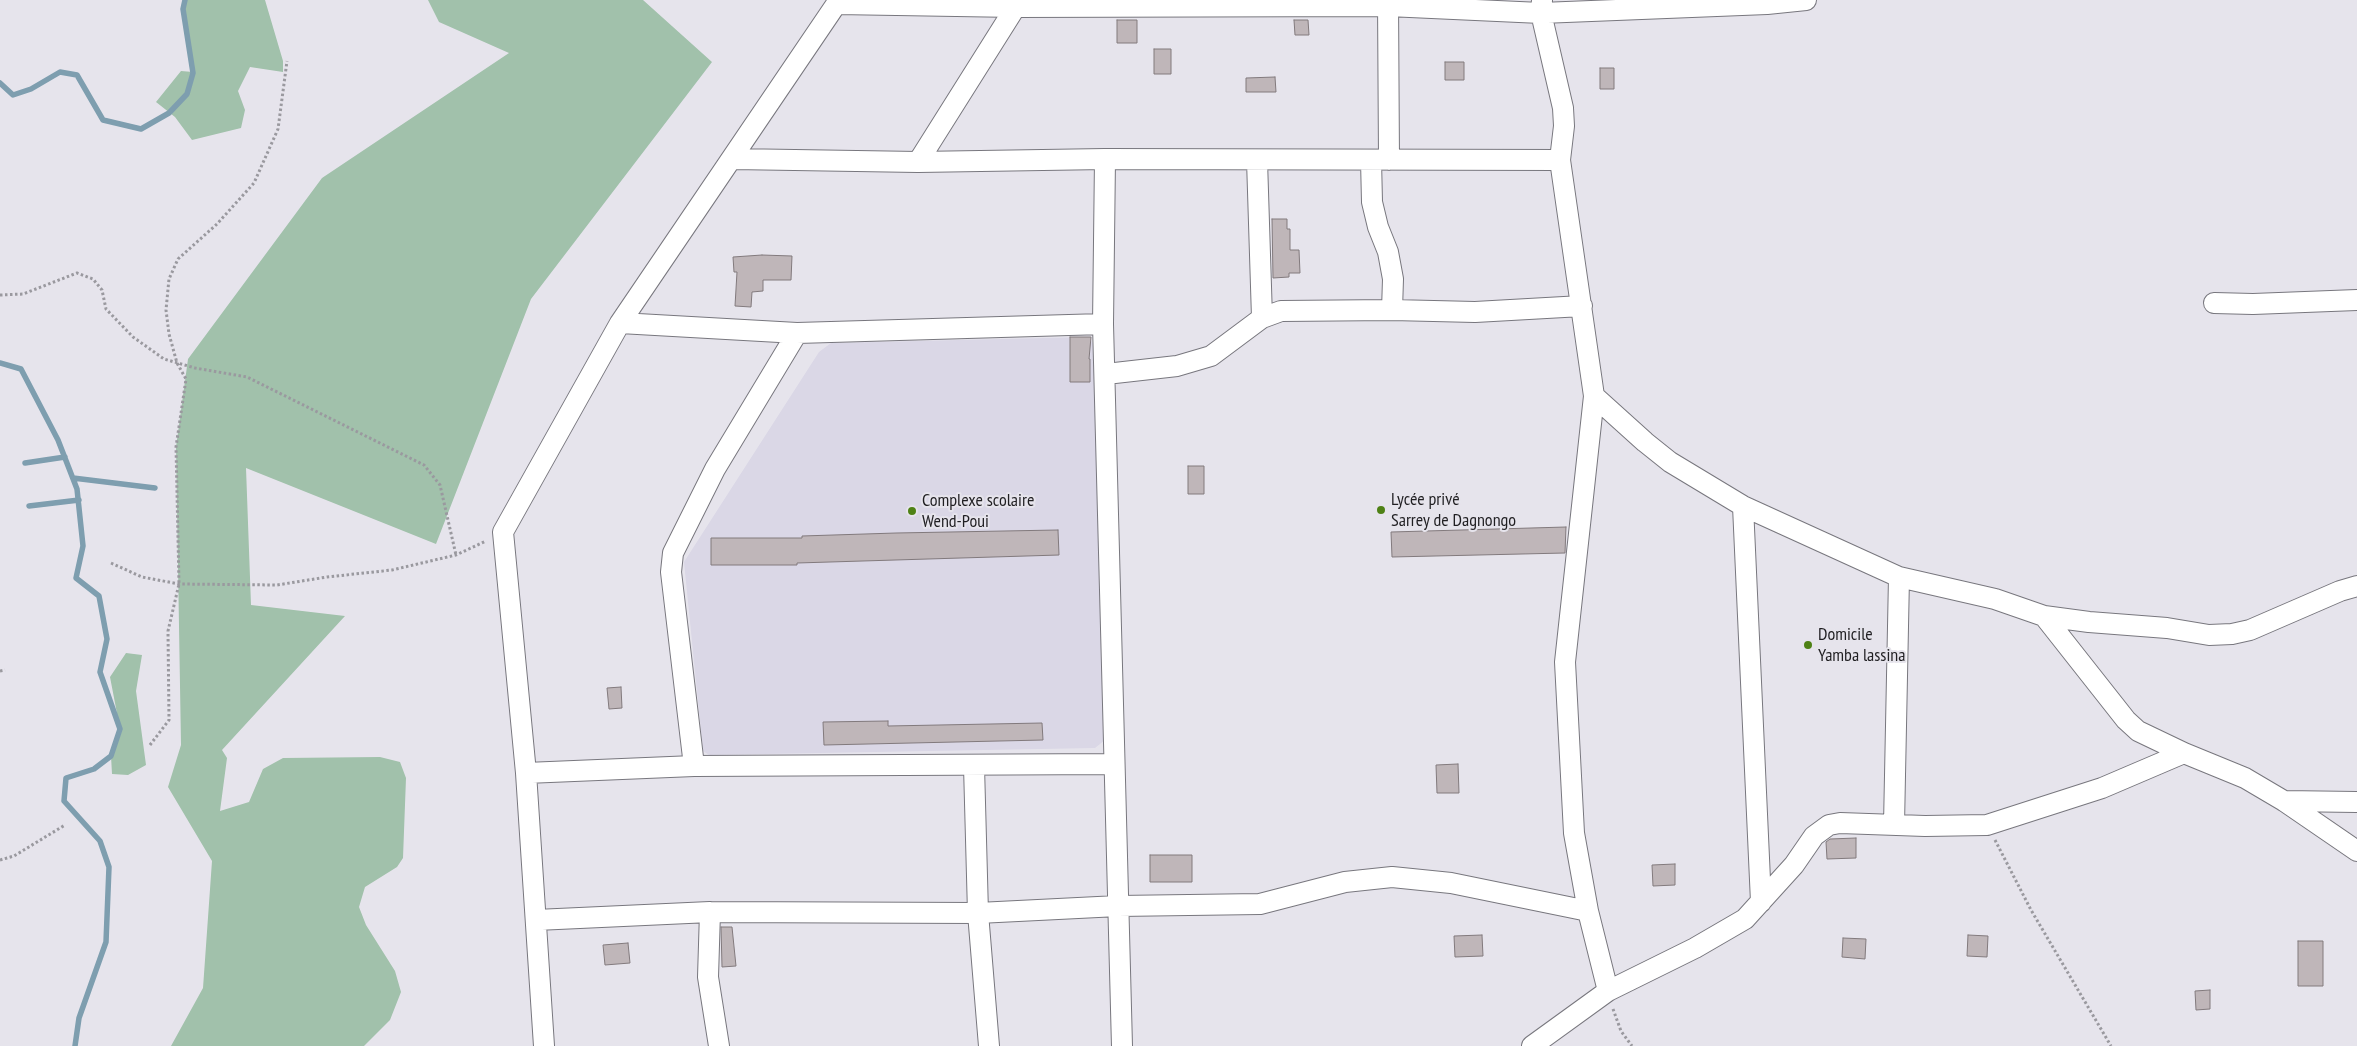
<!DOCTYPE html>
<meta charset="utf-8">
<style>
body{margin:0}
canvas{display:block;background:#e6e4ec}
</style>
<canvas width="2357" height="1046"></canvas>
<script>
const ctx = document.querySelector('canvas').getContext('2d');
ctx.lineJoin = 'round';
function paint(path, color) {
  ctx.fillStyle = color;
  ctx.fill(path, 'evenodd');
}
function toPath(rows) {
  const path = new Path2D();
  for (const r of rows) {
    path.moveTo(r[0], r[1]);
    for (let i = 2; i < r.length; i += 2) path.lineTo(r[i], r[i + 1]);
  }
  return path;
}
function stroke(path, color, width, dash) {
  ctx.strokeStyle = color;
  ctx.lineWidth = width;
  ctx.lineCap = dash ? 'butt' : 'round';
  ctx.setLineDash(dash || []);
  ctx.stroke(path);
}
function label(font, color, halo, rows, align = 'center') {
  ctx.font = font + ' "PT Sans Narrow",sans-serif';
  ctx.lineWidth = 4;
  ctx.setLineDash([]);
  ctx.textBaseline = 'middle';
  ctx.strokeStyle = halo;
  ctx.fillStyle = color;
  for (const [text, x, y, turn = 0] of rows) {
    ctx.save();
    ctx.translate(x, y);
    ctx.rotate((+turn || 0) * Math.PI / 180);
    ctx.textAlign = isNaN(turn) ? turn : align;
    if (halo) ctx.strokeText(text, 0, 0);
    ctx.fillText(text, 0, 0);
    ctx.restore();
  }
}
paint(toPath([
 [1088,337,1096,347,1105,740,1095,748,709,755,703,751,684,562,819,352,831,343]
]), '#dad7e6');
paint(toPath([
 [185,0,265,0,283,61,283,72,250,67,238,91,245,110,241,128,192,140,175,117,156,102,181,71,193,72,183,9],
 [428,0,643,0,712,62,531,299,436,544,246,468,251,605,345,616,222,750,227,758,220,811,249,802,263,769,283,758,380,757,400,762,406,778,403,858,397,867,365,887,359,907,366,925,395,971,401,992,390,1020,364,1046,171,1046,203,988,212,861,168,787,181,745,176,447,188,359,322,178,509,53,439,22],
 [126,653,142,655,136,691,146,765,128,775,112,774,111,756,120,729,110,677]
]), '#a1c1ab');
stroke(toPath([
 [0,83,13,95,31,89,60,72,77,75,103,120,141,129,169,113,187,94,193,73,183,9,185,0],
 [0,363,21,369,58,440,77,489,83,546,76,578,99,596,107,639,100,672,120,729,111,756,94,769,66,778,64,801,100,841,109,867,106,942,79,1018,75,1046],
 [25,463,65,457],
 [73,478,155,488],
 [29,506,79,500]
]), '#7e9eaf', 5.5);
const building = toPath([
 [1117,20,1137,20,1137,43,1117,43,1117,20],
 [1294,20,1308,20,1309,35,1295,35,1294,20],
 [1154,49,1171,49,1171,74,1154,74,1154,49],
 [1445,62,1464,62,1464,80,1445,80,1445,62],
 [1600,68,1614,68,1614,89,1600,89,1600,68],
 [1275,77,1276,92,1246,92,1246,78,1275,77],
 [1272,219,1287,219,1287,229,1290,229,1290,250,1299,250,1300,273,1289,273,1289,277,1273,278,1272,219],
 [762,255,792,256,791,280,763,280,763,291,752,292,751,307,735,306,737,272,734,272,733,257,762,255],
 [1070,337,1091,337,1089,359,1090,359,1090,382,1070,382,1070,337],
 [1188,466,1204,466,1204,494,1188,494,1188,466],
 [1566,527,1565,553,1392,557,1391,532,1566,527],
 [1058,530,1059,555,797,563,797,565,711,565,711,538,802,538,802,536,896,533,1058,530],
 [621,687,622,708,609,709,607,688,621,687],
 [888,721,888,726,1042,723,1043,740,824,745,823,722,888,721],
 [1458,764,1459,793,1437,793,1436,765,1458,764],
 [1856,838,1856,858,1827,859,1826,842,1830,839,1856,838],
 [1150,855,1192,855,1192,882,1150,882,1150,855],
 [1675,864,1675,885,1653,886,1652,865,1675,864],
 [721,927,732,927,736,966,722,967,721,927],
 [1482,935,1483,956,1455,957,1454,936,1482,935],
 [1968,935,1988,936,1987,957,1967,956,1968,935],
 [1843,938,1866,939,1865,959,1842,957,1843,938],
 [2298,941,2323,941,2323,986,2298,986,2298,941],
 [628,943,630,963,605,965,603,945,628,943],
 [2210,990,2210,1009,2196,1010,2195,991,2210,990]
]);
paint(building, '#bfb6b9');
stroke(building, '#827a7d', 1);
const minor = toPath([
 [1388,0,1389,160],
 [1542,0,1541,13,1563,108,1564,126,1560,160,1594,396,1645,442,1670,462,1743,506,1899,577,1995,599,2044,616,2126,720,2138,731,2184,753,2245,778,2284,801,2357,851],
 [837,4,1016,7,1388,6,1541,13,1767,4,1806,0],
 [733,159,918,162,1105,159,1560,160],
 [1105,159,1103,324,1122,1046],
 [1257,160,1262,318],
 [1371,160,1372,202,1378,227,1388,252,1393,279,1392,310],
 [918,162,1020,0],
 [2214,303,2253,304,2357,300],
 [620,323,797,333,1103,324],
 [1106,374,1177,366,1211,356,1262,318,1281,311,1392,310,1475,312,1582,306],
 [1594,396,1565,662,1574,833,1588,911,1608,991],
 [1743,506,1761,902],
 [2044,616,2089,622,2167,628,2209,635,2232,634,2250,630,2340,591,2357,586],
 [694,766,671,572,673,553,715,469,797,333],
 [974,766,978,913,989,1046],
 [526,773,694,766,1114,764],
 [2284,801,2357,802],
 [1894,825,1899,577],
 [710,912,708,977,719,1046],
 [536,920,710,912,978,913,1118,906,1260,904,1345,882,1392,877,1451,883,1588,911],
 [544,1046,526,773,503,532,620,323,839,0],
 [1532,1046,1608,991,1695,948,1745,919,1794,865,1814,836,1829,825,1840,823,1925,826,1987,825,2102,788,2184,753]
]);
stroke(minor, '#78777e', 22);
stroke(toPath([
 [0,295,23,294,77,273,93,279,102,290,106,309,133,337,164,359,195,368,247,377,424,465,440,485,456,555],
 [111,563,142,577,179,584,277,585,327,577,392,570,456,555,486,541],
 [0,671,5,670],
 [150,745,169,720,168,631,179,584,176,447,186,379,177,363,169,334,166,310,169,279,178,259,217,224,254,183,278,129,287,61],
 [1995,840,2031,910,2111,1046],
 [0,860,14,856,65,825],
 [1613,1009,1621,1031,1632,1046]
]), '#9a999f', 3, [2.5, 2.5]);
stroke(minor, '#fff', 20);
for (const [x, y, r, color] of [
 [1381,510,5,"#4e8115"],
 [912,511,5,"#4e8115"],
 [1808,645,5,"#4e8115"]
]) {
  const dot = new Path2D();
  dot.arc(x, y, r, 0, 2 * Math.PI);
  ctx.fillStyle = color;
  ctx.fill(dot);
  stroke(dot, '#e6e4ec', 2);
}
label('18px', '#201f22', '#e6e4ec', [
 ["Lycée privé",1391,500],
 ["Sarrey de Dagnongo",1391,521],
 ["Complexe scolaire",922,501],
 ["Wend-Poui",922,522],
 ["Domicile",1818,635],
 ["Yamba lassina",1818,656]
], 'left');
</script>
